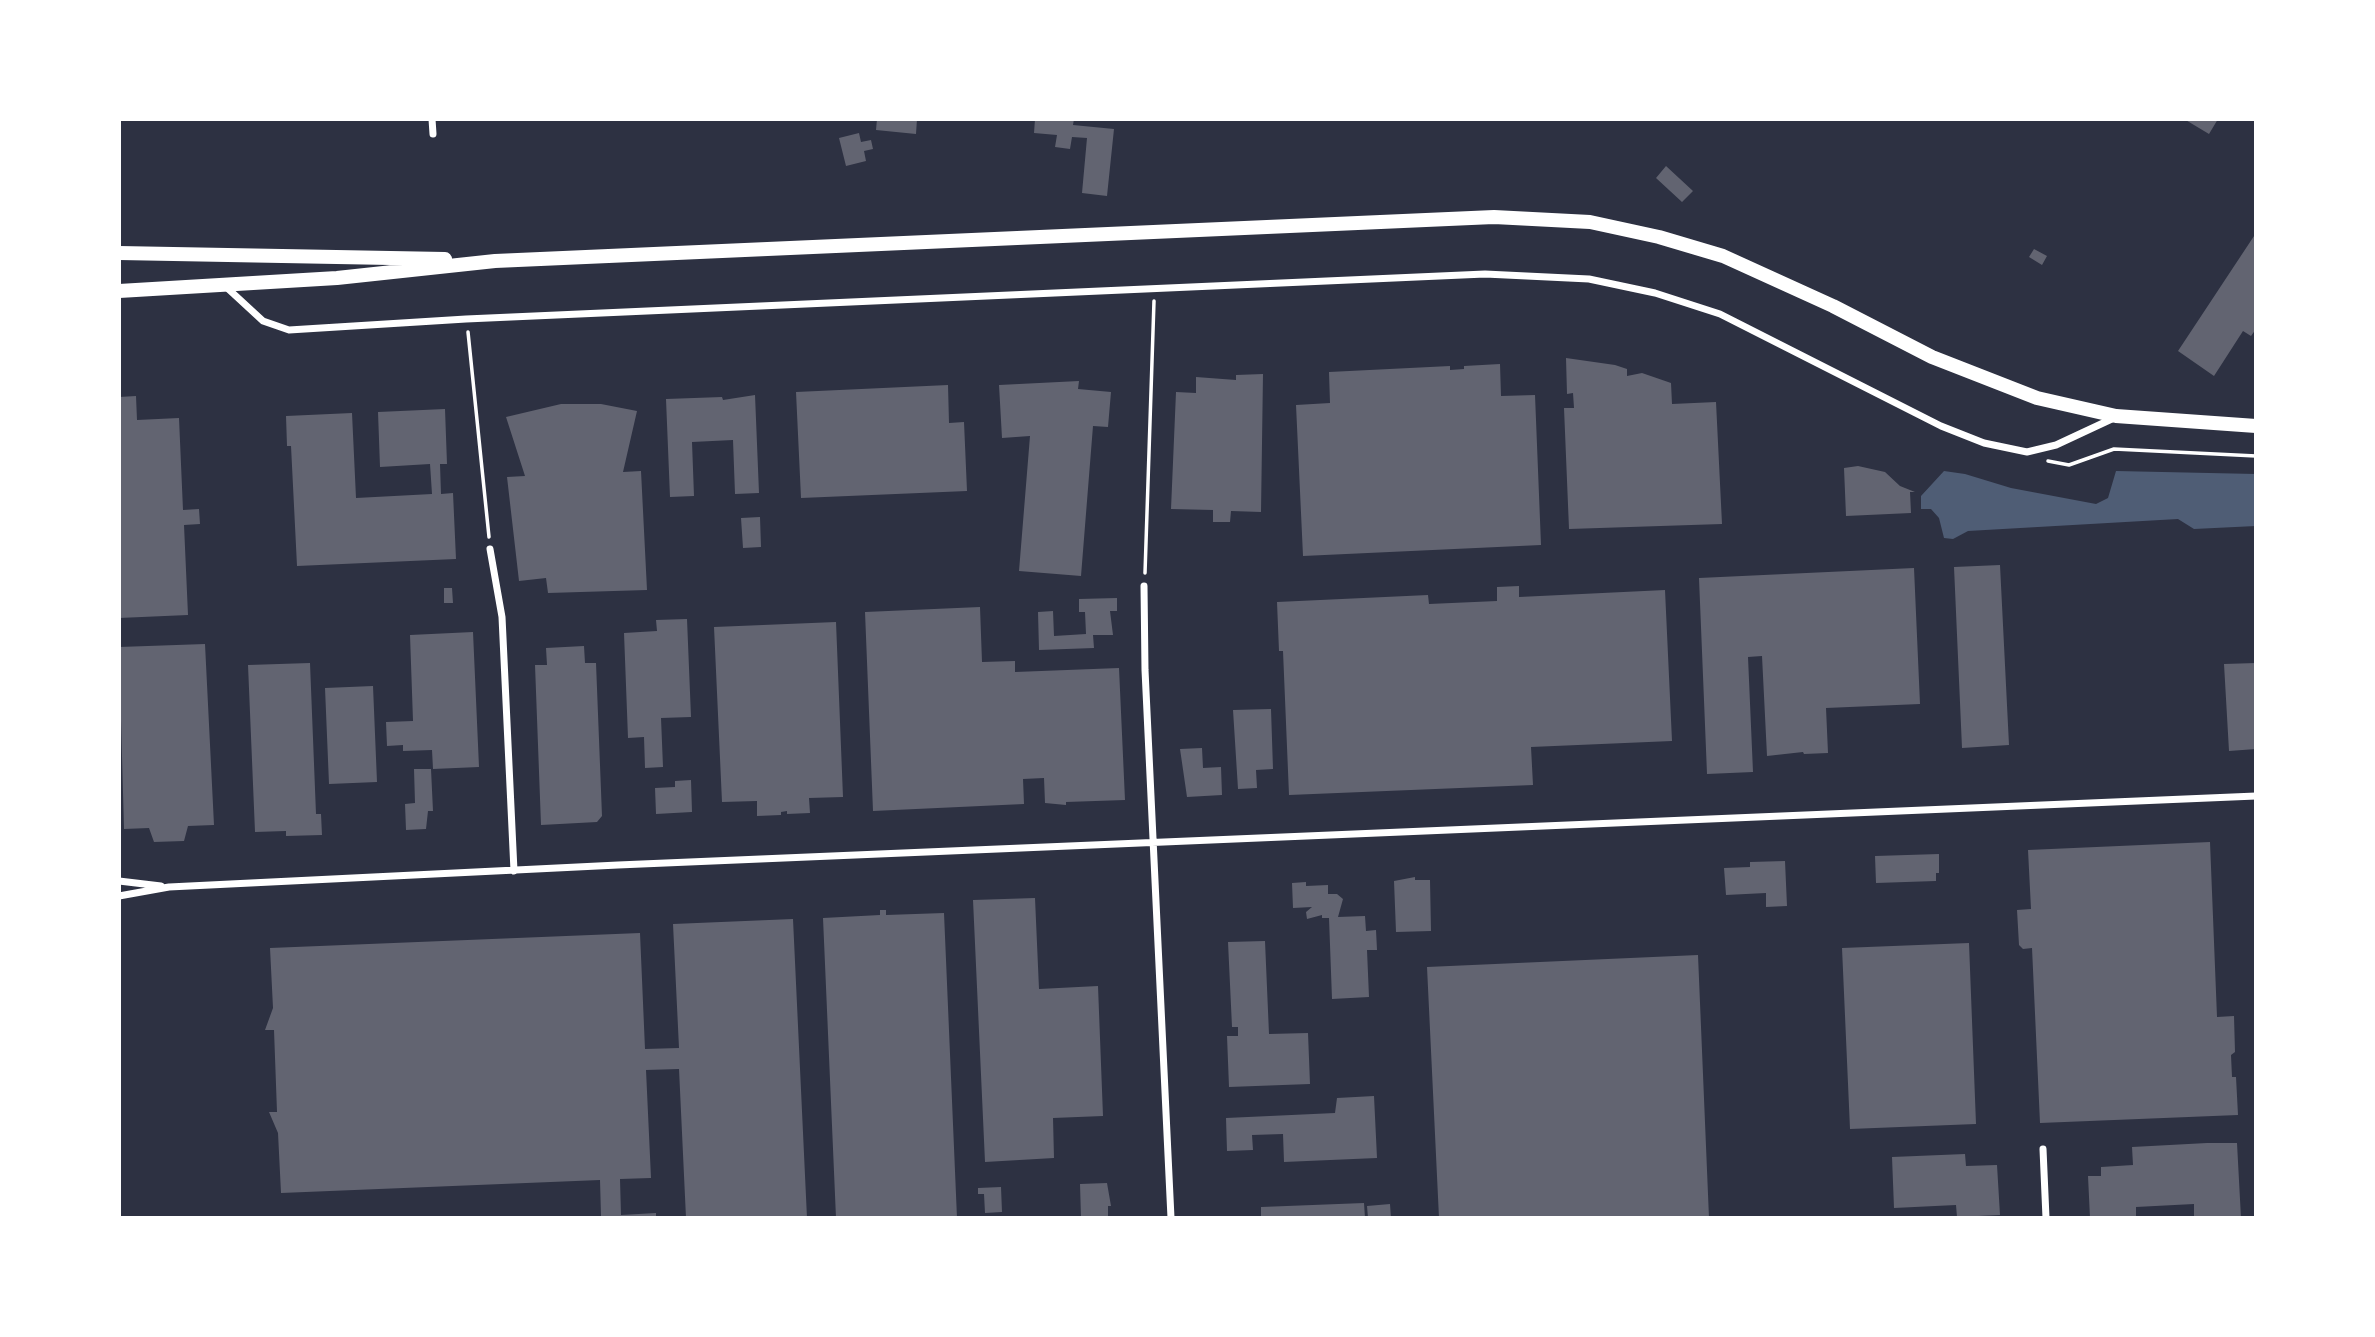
<!DOCTYPE html>
<style>
body{margin:0}
#map{position:relative;width:2375px;height:1337px;overflow:hidden;background:#2d3142;font-family:"IBM Plex Sans",sans-serif}
canvas{display:block}
.frame{position:absolute;inset:0;border:121px solid #fff;pointer-events:none}
</style>
<div id="map">
<canvas width="2375" height="1337"></canvas>
<div class="frame"></div>
</div>
<script>
const ctx = document.querySelector('canvas').getContext('2d');
ctx.lineJoin = 'round';
function paint(path, color) {
  ctx.fillStyle = color;
  ctx.fill(path, 'evenodd');
}
function toPath(rows) {
  const path = new Path2D();
  for (const r of rows) {
    path.moveTo(r[0], r[1]);
    for (let i = 2; i < r.length; i += 2) path.lineTo(r[i], r[i + 1]);
  }
  return path;
}
function stroke(path, color, width, dash) {
  ctx.strokeStyle = color;
  ctx.lineWidth = width;
  ctx.lineCap = dash ? 'butt' : 'round';
  ctx.setLineDash(dash || []);
  ctx.stroke(path);
}
paint(toPath([
 [1944,471,1965,474,2011,488,2096,504,2108,498,2116,471,2256,474,2256,526,2194,529,2178,519,1968,531,1953,539,1944,538,1939,518,1931,509,1921,509,1921,496]
]), '#4f5d75');
paint(toPath([
 [877,119,917,119,916,134,876,130],
 [1035,119,1074,119,1073,125,1114,129,1107,196,1082,193,1087,138,1072,137,1070,149,1055,147,1057,135,1034,133],
 [2184,119,2218,119,2209,134],
 [859,133,861,142,871,140,873,149,864,151,866,161,846,166,839,138],
 [1666,166,1693,191,1682,202,1656,178],
 [2256,233,2256,329,2251,336,2243,331,2214,376,2178,351],
 [2034,249,2047,256,2042,265,2029,257],
 [1566,358,1615,365,1627,369,1627,376,1642,373,1671,383,1672,404,1716,402,1722,524,1569,529,1564,408,1574,408,1573,393,1567,394],
 [1500,364,1501,396,1535,395,1541,545,1303,556,1296,405,1330,403,1329,372,1450,366,1450,370,1464,369,1464,366],
 [1263,374,1261,512,1231,511,1230,522,1213,522,1213,510,1171,509,1176,392,1196,393,1196,377,1236,380,1236,375],
 [1079,381,1078,389,1111,392,1108,427,1093,426,1081,576,1019,571,1030,436,1002,438,999,385],
 [948,385,949,423,964,422,967,491,801,498,796,392],
 [755,395,759,493,735,494,733,440,692,442,694,496,670,497,666,399,722,397,723,400],
 [136,396,137,420,179,418,183,510,199,509,200,524,184,525,188,615,119,618,119,397],
 [561,404,601,404,637,411,623,472,641,471,647,590,548,593,546,578,519,581,507,477,525,476,506,417],
 [445,409,447,464,440,464,441,494,453,493,456,559,297,566,291,446,287,446,286,416,352,413,356,498,432,494,430,464,380,467,378,412],
 [1858,466,1885,472,1900,486,1915,492,1910,492,1911,513,1846,516,1844,468],
 [760,517,761,547,743,548,741,518],
 [2000,565,2009,745,1962,748,1954,567],
 [1914,568,1920,704,1826,708,1828,753,1804,754,1803,752,1767,756,1762,656,1748,657,1753,772,1707,774,1699,578],
 [1519,586,1519,597,1665,590,1672,741,1531,747,1533,785,1289,795,1283,651,1279,651,1277,602,1428,595,1429,604,1497,601,1497,587],
 [444,588,452,588,453,603,444,603],
 [1117,598,1117,611,1110,611,1113,635,1093,635,1094,648,1039,650,1038,612,1053,611,1054,636,1086,634,1085,612,1079,612,1079,599],
 [980,607,982,662,1015,661,1015,672,1119,668,1125,800,1066,802,1066,805,1045,803,1044,778,1023,779,1024,804,873,811,865,612],
 [687,619,691,717,661,718,663,767,645,768,644,737,628,738,624,633,657,631,656,620],
 [836,622,843,797,809,798,810,813,787,814,787,811,781,812,781,815,757,816,757,801,722,802,714,627],
 [473,632,479,767,433,769,432,750,403,751,403,745,387,746,386,722,413,721,410,635],
 [205,644,214,825,188,826,184,841,154,842,149,828,124,829,119,647],
 [584,646,585,663,596,663,602,816,597,822,541,825,535,665,547,665,546,648],
 [310,663,316,814,321,814,322,835,286,836,286,831,255,832,248,665],
 [2256,663,2256,749,2229,751,2224,664],
 [373,686,377,782,329,784,325,688],
 [1271,709,1273,769,1256,770,1257,788,1238,789,1233,710],
 [1202,748,1203,768,1221,767,1222,795,1187,797,1180,749],
 [414,769,431,769,433,811,428,811,426,829,406,830,405,804,415,803],
 [691,780,692,812,656,814,655,788,675,787,675,781],
 [2210,842,2217,1017,2234,1016,2235,1052,2231,1055,2232,1077,2236,1077,2238,1115,2040,1123,2032,948,2023,949,2019,945,2017,910,2031,909,2028,850],
 [1939,854,1939,873,1936,873,1936,881,1876,883,1875,856],
 [1785,861,1787,906,1766,907,1766,893,1726,895,1724,868,1750,867,1750,862],
 [1415,877,1415,880,1430,880,1431,931,1396,932,1394,881],
 [1306,882,1306,886,1328,885,1328,894,1337,894,1343,899,1338,917,1365,916,1366,931,1376,930,1377,950,1367,950,1369,997,1332,999,1329,918,1322,918,1322,915,1307,919,1306,912,1312,907,1293,908,1292,883],
 [1035,898,1039,989,1098,986,1103,1116,1053,1118,1054,1158,985,1162,973,900],
 [880,910,886,910,886,915,944,913,957,1218,836,1218,823,918,880,915],
 [793,919,807,1218,686,1218,679,1069,646,1070,651,1178,620,1179,621,1215,656,1213,656,1218,594,1218,601,1216,600,1180,281,1193,278,1133,269,1112,277,1112,274,1030,265,1030,273,1008,270,948,640,933,645,1049,679,1048,673,924],
 [1265,941,1269,1034,1308,1033,1310,1084,1229,1087,1227,1036,1238,1036,1238,1027,1232,1027,1228,942],
 [1969,943,1976,1124,1850,1129,1842,948],
 [1698,955,1709,1218,1439,1218,1427,967],
 [1374,1096,1377,1158,1284,1162,1283,1134,1252,1135,1253,1150,1227,1151,1226,1118,1335,1113,1337,1098],
 [2207,1143,2237,1143,2241,1218,2194,1218,2194,1204,2136,1207,2136,1218,2090,1218,2088,1176,2101,1176,2101,1167,2133,1165,2132,1147],
 [1965,1154,1966,1166,1997,1165,2000,1215,1957,1217,1956,1205,1894,1208,1892,1157],
 [1107,1183,1111,1206,1108,1206,1108,1217,1081,1218,1080,1184],
 [1001,1187,1002,1212,985,1213,984,1194,978,1194,978,1188],
 [1364,1203,1365,1218,1261,1218,1261,1207],
 [1390,1204,1391,1218,1368,1218,1367,1206]
]), '#626471');
stroke(toPath([
 [468,332,489,537],
 [2048,461,2069,465,2114,449,2256,456],
 [1145,573,1154,301]
]), '#fff', 3.5);
stroke(toPath([
 [432,119,433,134],
 [224,285,263,321,289,330,466,319,1485,274,1589,279,1655,293,1720,314,1941,426,1984,443,2027,452,2056,445,2116,417],
 [490,549,502,617,514,871],
 [1144,586,1145,670,1171,1218],
 [119,881,161,886],
 [119,896,169,887,618,865,2256,796],
 [2043,1149,2046,1218]
]), '#fff', 7);
stroke(toPath([
 [119,253,445,259],
 [119,291,337,278,495,261,1494,217,1590,222,1659,237,1723,256,1833,306,1932,357,2037,398,2116,416,2256,426]
]), '#fff', 14);
</script>
